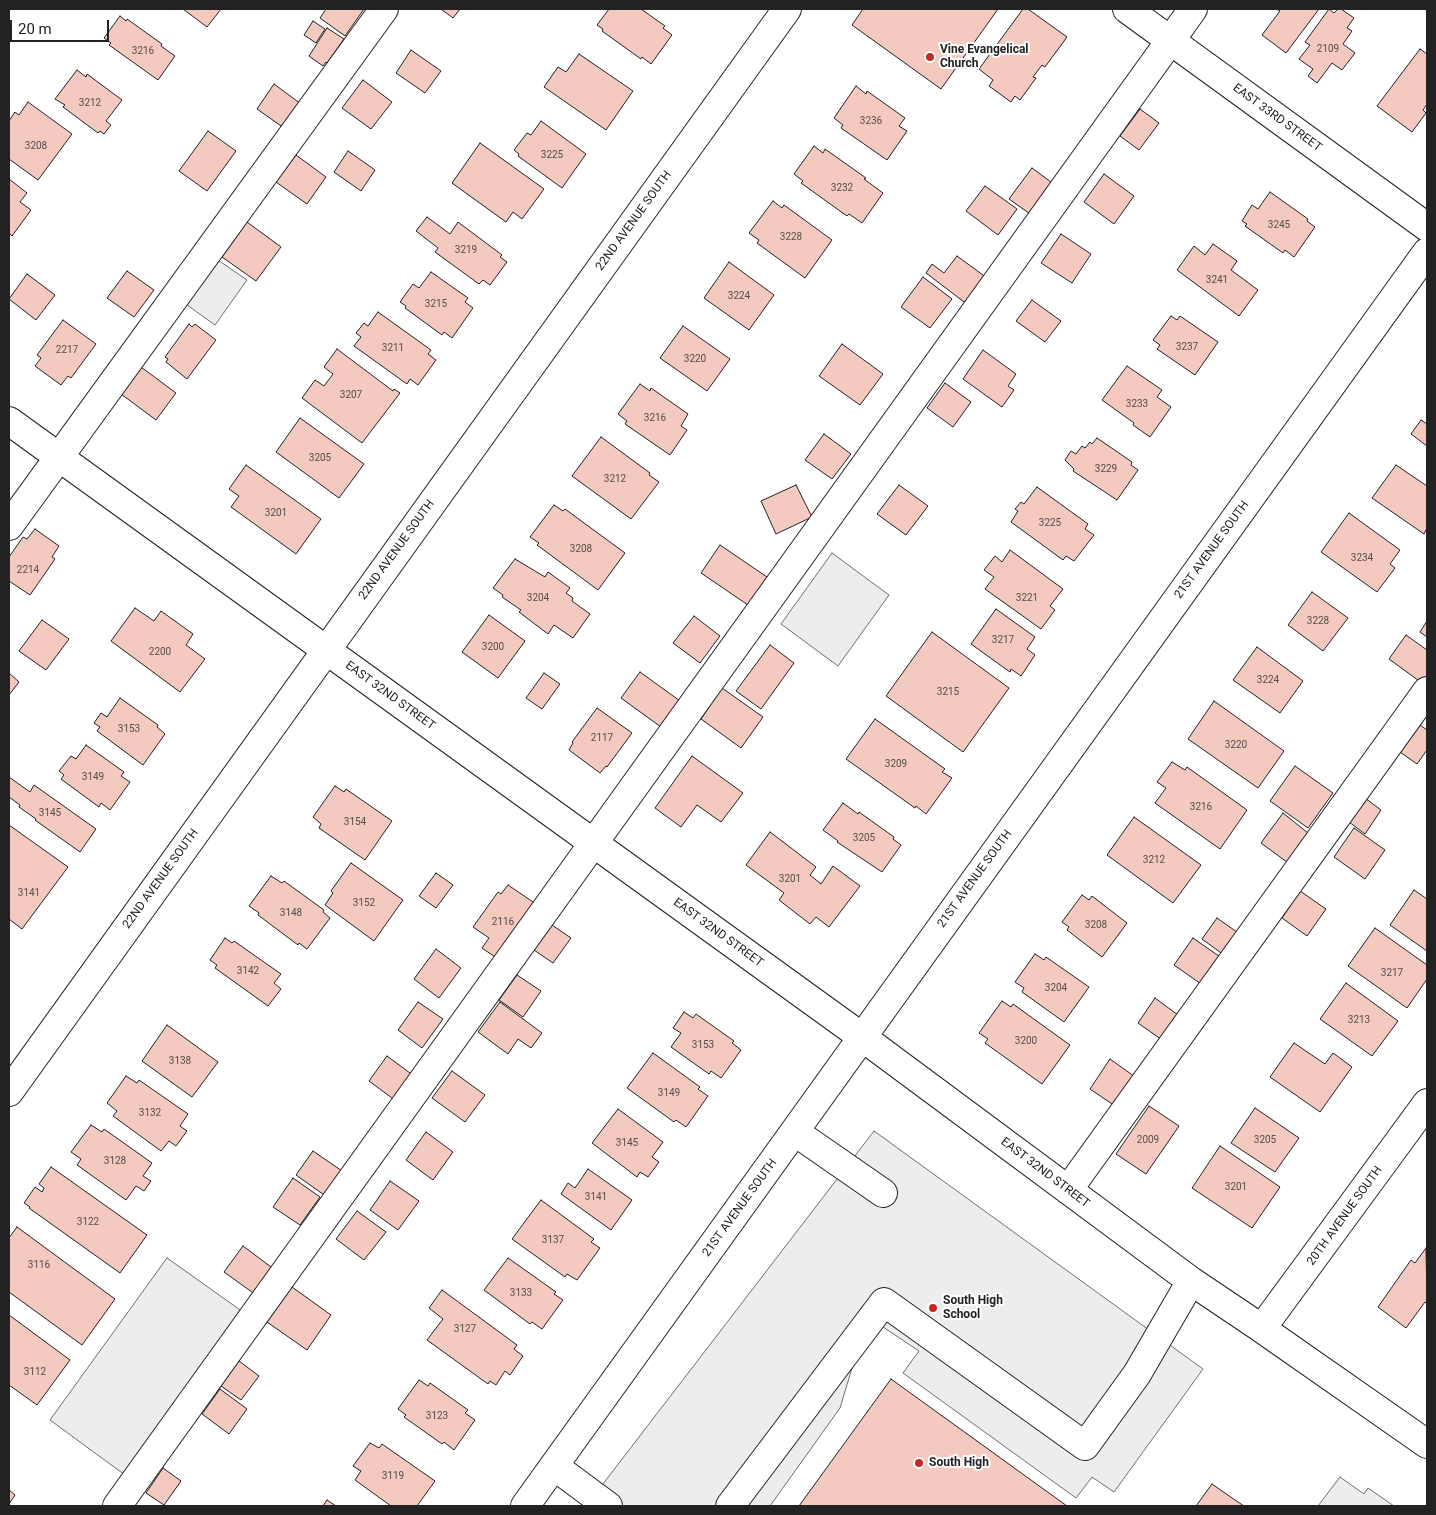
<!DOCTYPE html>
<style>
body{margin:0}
#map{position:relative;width:1436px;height:1515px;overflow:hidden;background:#fff;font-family:Roboto,sans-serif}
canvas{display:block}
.frame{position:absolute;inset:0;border:10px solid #222;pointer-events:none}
.scale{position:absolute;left:10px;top:20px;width:99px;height:22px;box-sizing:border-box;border:2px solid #222;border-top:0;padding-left:6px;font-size:15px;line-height:18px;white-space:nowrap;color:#222;-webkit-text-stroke:4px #fff;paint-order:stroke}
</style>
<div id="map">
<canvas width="1436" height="1515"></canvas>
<div class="frame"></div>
<div class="scale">20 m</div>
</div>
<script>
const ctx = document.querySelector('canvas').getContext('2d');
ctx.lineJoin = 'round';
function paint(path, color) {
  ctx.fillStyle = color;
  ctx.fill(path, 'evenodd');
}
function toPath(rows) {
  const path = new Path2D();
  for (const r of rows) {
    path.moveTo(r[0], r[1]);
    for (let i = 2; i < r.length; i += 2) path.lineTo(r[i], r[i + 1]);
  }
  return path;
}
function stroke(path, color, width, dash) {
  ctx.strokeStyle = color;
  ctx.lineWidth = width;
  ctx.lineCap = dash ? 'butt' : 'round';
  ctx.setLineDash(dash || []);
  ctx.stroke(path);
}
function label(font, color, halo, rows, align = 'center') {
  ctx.font = font + ' Roboto,sans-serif';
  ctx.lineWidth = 4;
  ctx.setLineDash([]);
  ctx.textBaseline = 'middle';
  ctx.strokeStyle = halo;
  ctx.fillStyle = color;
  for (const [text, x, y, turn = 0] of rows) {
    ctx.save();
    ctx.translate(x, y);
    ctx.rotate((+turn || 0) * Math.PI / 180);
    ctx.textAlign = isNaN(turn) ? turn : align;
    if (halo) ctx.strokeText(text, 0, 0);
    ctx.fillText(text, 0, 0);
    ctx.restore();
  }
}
const parking = toPath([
 [218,260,247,280,215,325,187,305,218,260],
 [832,553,889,595,838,666,781,624,832,553],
 [874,1131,1203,1369,1114,1492,1092,1477,1076,1498,903,1373,919,1351,880,1325,855,1358,840,1408,770,1506,586,1506,874,1131],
 [167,1258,243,1312,125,1475,50,1420,167,1258],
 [1340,1477,1364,1494,1368,1488,1394,1506,1318,1506,1340,1477]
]);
paint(parking, '#ededed');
stroke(parking, '#6f6f6f', 1);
const building = toPath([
 [183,9,221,9,207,27,183,9],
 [326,9,364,9,345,36,320,18,326,9],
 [441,9,460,9,453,18,441,9],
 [609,9,641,9,665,26,663,28,672,35,651,64,642,57,641,59,602,31,603,29,597,25,609,9],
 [863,9,998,9,941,89,852,25,863,9],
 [1023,9,1028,9,1067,37,1045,67,1042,65,1033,77,1036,78,1020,100,1015,96,1011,102,989,86,993,80,979,69,1023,9],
 [1276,9,1319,9,1286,53,1262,35,1280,11,1276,9],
 [1329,9,1334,13,1338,9,1341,9,1354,18,1347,28,1352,31,1343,44,1355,53,1342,70,1332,63,1317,83,1308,76,1313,69,1299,59,1310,45,1305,42,1329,9],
 [120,16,126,21,127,19,162,44,161,46,175,56,158,80,109,45,111,43,104,38,120,16],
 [313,21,325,29,316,43,304,35,313,21],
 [327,28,344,39,327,63,326,62,323,66,309,56,327,28],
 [1420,49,1427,54,1427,104,1423,110,1426,113,1412,132,1377,106,1420,49],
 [411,50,441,71,425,93,396,73,411,50],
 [579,54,633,91,606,130,544,87,558,67,566,72,579,54],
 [77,70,86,77,87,74,122,100,106,121,111,125,104,134,100,131,98,133,63,107,65,105,55,99,77,70],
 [363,80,392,102,371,129,342,108,363,80],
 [274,84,301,104,284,128,257,109,274,84],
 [856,86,866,94,867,91,905,118,899,126,907,131,887,160,841,128,843,125,834,118,856,86],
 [28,102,72,134,38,180,9,159,9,121,15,112,19,115,28,102],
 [1140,109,1159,123,1139,150,1120,136,1140,109],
 [541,121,586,154,562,188,518,156,519,154,514,150,527,133,531,135,541,121],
 [208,131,236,151,207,191,179,171,208,131],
 [480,143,544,189,522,219,513,212,506,222,452,183,480,143],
 [814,146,823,153,825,149,866,178,864,179,883,193,862,223,849,214,847,216,801,183,803,181,794,174,814,146],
 [348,151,375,170,361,191,334,172,348,151],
 [296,155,326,177,307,204,276,182,296,155],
 [1032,168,1055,185,1033,216,1009,199,1032,168],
 [1104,174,1134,196,1114,224,1084,202,1104,174],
 [9,179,27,193,20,202,31,210,12,236,9,233,9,179],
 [985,186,1017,209,998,235,966,211,985,186],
 [1270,192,1308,219,1307,221,1315,227,1294,257,1285,250,1283,253,1245,226,1247,224,1242,221,1252,205,1258,209,1270,192],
 [773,201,782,208,784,205,832,240,805,278,757,243,759,240,749,233,773,201],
 [427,217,450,234,458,222,502,255,500,257,507,262,490,285,483,280,479,284,435,252,438,248,416,231,427,217],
 [247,222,281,247,256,281,222,257,247,222],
 [1061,234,1091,254,1072,283,1041,263,1061,234],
 [1213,244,1237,261,1231,270,1258,290,1239,316,1177,270,1194,246,1205,255,1213,244],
 [957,256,987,278,968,305,926,273,932,264,944,273,957,256],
 [729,262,774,295,749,330,704,298,729,262],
 [127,271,154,290,134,317,107,298,127,271],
 [431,272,468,298,465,302,473,308,452,338,444,332,442,335,405,308,406,306,400,302,413,284,419,288,431,272],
 [27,274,55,295,36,320,9,299,27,274],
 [923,277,952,299,930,328,901,307,923,277],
 [1032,300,1061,321,1045,342,1016,321,1032,300],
 [378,312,431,350,428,354,436,360,418,385,410,379,407,384,354,346,361,337,356,333,364,323,368,326,378,312],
 [1171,316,1177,320,1180,316,1218,342,1195,375,1157,349,1160,345,1153,340,1171,316],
 [63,320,96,344,71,378,68,376,61,385,35,366,41,358,37,355,63,320],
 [189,324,192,327,195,324,216,340,187,379,166,362,168,359,165,357,189,324],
 [683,326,730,359,707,391,660,358,683,326],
 [842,344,883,374,860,405,819,376,842,344],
 [337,349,393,391,394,389,400,393,362,443,302,398,315,380,324,386,333,374,324,367,337,349],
 [983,350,1016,374,1008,386,1014,390,1002,407,963,379,983,350],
 [1127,366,1162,390,1157,397,1171,407,1150,437,1133,425,1134,423,1102,400,1127,366],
 [141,367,176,393,156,420,121,394,141,367],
 [945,383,971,402,953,427,927,408,945,383],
 [640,384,650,391,651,388,688,414,681,426,687,430,670,455,625,424,627,421,618,414,640,384],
 [300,418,364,464,339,498,276,452,300,418],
 [1421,420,1427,424,1427,446,1411,434,1421,420],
 [824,434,851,454,832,479,805,460,824,434],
 [601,437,650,473,649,475,659,482,631,519,572,476,601,437],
 [1097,438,1132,462,1131,465,1138,470,1117,500,1073,471,1074,469,1065,460,1071,451,1076,454,1082,446,1085,448,1090,442,1092,444,1097,438],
 [246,465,321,519,296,554,231,507,239,496,229,489,246,465],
 [1396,465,1427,486,1427,528,1424,534,1372,498,1396,465],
 [796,485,812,517,776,534,761,501,796,485],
 [899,485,928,506,906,535,877,514,899,485],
 [1037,487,1088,524,1085,529,1094,535,1074,561,1066,556,1063,560,1011,522,1018,511,1015,509,1021,502,1024,504,1037,487],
 [554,505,563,511,565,509,625,553,598,590,537,545,539,543,530,537,554,505],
 [1349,513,1400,550,1390,564,1395,568,1377,592,1321,552,1349,513],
 [35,529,59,546,52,557,55,559,30,595,9,581,9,557,23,537,27,539,35,529],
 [720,545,767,577,748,605,701,573,720,545],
 [1010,550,1063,589,1050,606,1055,610,1041,629,985,589,994,577,984,570,995,556,1002,562,1010,550],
 [515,559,545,577,548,572,570,588,566,593,573,598,572,601,590,614,573,638,554,625,548,634,519,612,521,610,502,597,503,595,493,588,515,559],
 [1312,592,1348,618,1323,651,1288,625,1312,592],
 [135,608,154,621,161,611,193,634,186,645,205,659,180,692,111,641,135,608],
 [996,609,1035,637,1027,649,1035,655,1021,676,1011,669,1010,672,971,644,996,609],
 [489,615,525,641,498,678,462,652,489,615],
 [694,616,720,636,700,663,673,643,694,616],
 [42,620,69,639,46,670,19,651,42,620],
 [1427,621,1427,637,1420,632,1427,621],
 [932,632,1009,688,963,752,886,696,932,632],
 [1406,635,1427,650,1427,676,1422,683,1389,659,1406,635],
 [770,645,794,663,761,709,736,691,770,645],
 [1257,647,1303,681,1280,713,1233,680,1257,647],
 [640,672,680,701,661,727,621,698,640,672],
 [9,673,19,682,9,695,9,673],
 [544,673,560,684,542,709,526,698,544,673],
 [722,688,763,717,741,748,701,719,722,688],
 [120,698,158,725,157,727,165,734,143,765,97,731,100,727,94,723,101,713,107,717,120,698],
 [1214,701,1284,751,1258,788,1188,739,1214,701],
 [597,708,632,733,607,767,606,766,600,773,569,750,573,743,572,742,597,708],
 [875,719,945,769,942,772,952,778,926,814,916,806,915,808,846,759,875,719],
 [1420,725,1427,730,1427,750,1417,764,1400,752,1420,725],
 [86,745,124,772,121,776,130,782,110,810,101,803,99,807,61,779,64,775,59,771,71,756,76,759,86,745],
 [692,756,743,793,721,822,697,805,681,827,655,808,692,756],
 [1172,762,1185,770,1187,767,1247,810,1220,849,1155,803,1166,788,1157,782,1172,762],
 [1295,766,1333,793,1308,828,1270,801,1295,766],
 [9,777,30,792,34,785,96,829,80,852,35,820,36,819,19,807,20,805,9,797,9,777],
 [335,786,344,792,346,789,392,821,365,860,319,828,321,824,313,817,335,786],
 [1365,798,1381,810,1365,834,1349,822,1365,798],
 [843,803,858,814,859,812,894,837,893,839,901,845,882,872,837,842,838,841,823,830,843,803],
 [1283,813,1313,837,1291,865,1261,843,1283,813],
 [1134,817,1201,865,1173,903,1107,855,1134,817],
 [9,825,68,867,22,929,9,919,9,825],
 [1354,828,1385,850,1365,879,1334,857,1354,828],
 [770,832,816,867,810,875,821,884,833,866,860,886,829,927,816,917,810,924,779,900,784,893,746,865,770,832],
 [351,863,403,900,374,941,325,905,333,893,331,891,351,863],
 [436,873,453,885,436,908,419,896,436,873],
 [271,876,282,883,284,881,324,910,323,912,330,918,307,949,299,943,298,945,258,915,259,913,249,906,271,876],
 [508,885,536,904,498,959,482,948,489,938,473,927,498,892,501,894,508,885],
 [1414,890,1427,899,1427,951,1390,925,1414,890],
 [1300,891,1326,909,1307,936,1282,918,1300,891],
 [1082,895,1089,900,1092,896,1127,923,1102,957,1067,930,1069,927,1062,922,1082,895],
 [1217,918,1244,937,1228,958,1202,939,1217,918],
 [552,925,571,938,553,963,534,950,552,925],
 [1375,928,1427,965,1427,979,1407,1008,1348,966,1375,928],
 [225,938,232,943,234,941,281,974,274,983,281,989,268,1006,215,968,217,965,210,960,225,938],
 [1193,938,1223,959,1204,986,1174,965,1193,938],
 [436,949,461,968,439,998,414,979,436,949],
 [1035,954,1044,960,1046,957,1089,987,1064,1022,1022,992,1024,988,1015,982,1035,954],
 [517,975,541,991,523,1017,499,1000,517,975],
 [1346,983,1398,1021,1372,1056,1320,1019,1346,983],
 [1155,998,1182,1018,1165,1042,1138,1023,1155,998],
 [1002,1001,1011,1007,1013,1004,1070,1045,1042,1084,985,1043,988,1039,979,1033,1002,1001],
 [418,1002,443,1019,422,1048,398,1030,418,1002],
 [500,1002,542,1033,531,1048,518,1039,508,1054,478,1032,500,1002],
 [684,1012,693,1018,696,1014,734,1041,732,1043,741,1050,721,1078,711,1071,709,1074,671,1047,681,1033,673,1028,684,1012],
 [167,1025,218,1062,192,1097,142,1061,167,1025],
 [1294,1043,1325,1064,1333,1053,1352,1067,1320,1112,1270,1077,1294,1043],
 [653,1053,700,1087,698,1089,708,1096,686,1127,676,1120,674,1122,627,1088,653,1053],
 [387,1056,414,1076,396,1101,369,1081,387,1056],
 [1110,1059,1138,1079,1118,1108,1090,1089,1110,1059],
 [452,1071,485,1095,465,1122,432,1098,452,1071],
 [126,1076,137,1083,139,1080,188,1114,180,1126,187,1131,176,1146,169,1141,161,1151,113,1116,117,1111,107,1103,126,1076],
 [1149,1106,1179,1126,1146,1174,1116,1154,1149,1106],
 [1255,1108,1299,1138,1275,1172,1231,1143,1255,1108],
 [618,1109,663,1142,652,1157,659,1162,648,1177,640,1172,637,1177,592,1143,618,1109],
 [91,1125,102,1132,104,1129,152,1163,143,1176,151,1181,144,1191,136,1186,126,1200,77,1165,81,1159,71,1152,91,1125],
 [426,1132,453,1152,433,1180,406,1160,426,1132],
 [1220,1146,1280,1187,1252,1228,1192,1188,1220,1146],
 [313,1151,345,1173,327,1197,296,1175,313,1151],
 [51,1167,147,1235,120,1273,29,1208,30,1207,24,1203,35,1187,42,1192,44,1188,39,1184,51,1167],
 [588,1169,632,1200,611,1230,561,1194,568,1183,575,1188,588,1169],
 [293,1178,320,1197,300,1225,273,1207,293,1178],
 [390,1181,419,1201,398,1230,370,1210,390,1181],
 [541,1200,594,1239,591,1242,600,1248,577,1280,567,1274,565,1277,512,1239,541,1200],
 [357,1211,386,1232,364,1260,336,1239,357,1211],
 [17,1227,115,1299,82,1345,9,1292,9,1238,17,1227],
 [243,1246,275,1270,256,1295,224,1272,243,1246],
 [1426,1248,1427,1303,1425,1302,1406,1328,1378,1307,1411,1260,1415,1263,1426,1248],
 [508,1258,556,1292,554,1294,563,1300,542,1329,532,1322,530,1324,484,1290,508,1258],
 [292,1287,331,1315,307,1350,267,1322,292,1287],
 [442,1290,517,1345,514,1349,523,1356,510,1375,505,1371,496,1385,490,1381,488,1384,427,1340,443,1319,429,1308,442,1290],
 [9,1315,70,1360,37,1405,9,1385,9,1315],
 [239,1361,259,1376,241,1400,221,1386,239,1361],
 [891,1379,1067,1506,799,1506,891,1379],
 [419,1380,428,1386,430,1383,468,1410,465,1413,475,1420,454,1450,444,1442,442,1444,404,1417,406,1415,398,1409,419,1380],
 [220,1389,247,1409,229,1434,202,1414,220,1389],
 [370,1443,379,1448,382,1444,435,1481,417,1506,391,1506,355,1480,361,1471,353,1466,370,1443],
 [163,1468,181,1481,164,1505,146,1493,163,1468],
 [1212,1484,1235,1500,1244,1506,1196,1506,1212,1484],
 [9,1490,15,1495,9,1504,9,1490],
 [327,1500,336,1506,323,1506,327,1500]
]);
paint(building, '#f3c9c0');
stroke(building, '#222', 1);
const minor = toPath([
 [1127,9,1427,227],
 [9,421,862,1037,1191,1281,1258,1326,1427,1444],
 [9,526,384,9],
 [9,1092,787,9],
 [795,1132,883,1193],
 [1068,1190,1427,691],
 [1262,1328,1427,1103],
 [554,1466,608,1506],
 [117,1506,1193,9],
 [525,1506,1427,252],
 [730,1506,884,1302,1085,1446,1137,1374,1191,1281]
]);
stroke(minor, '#222', 30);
stroke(minor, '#fff', 28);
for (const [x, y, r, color] of [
 [930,57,5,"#c62828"],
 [933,1308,5,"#c62828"],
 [919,1463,5,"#c62828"]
]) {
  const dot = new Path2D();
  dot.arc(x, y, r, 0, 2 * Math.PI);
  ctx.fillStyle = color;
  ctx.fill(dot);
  stroke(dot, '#fff', 2);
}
label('10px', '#564c4a', null, [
 ["2109",1328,49],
 ["3216",143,51],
 ["3212",90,103],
 ["3236",871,121],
 ["3208",36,146],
 ["3225",552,155],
 ["3232",842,188],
 ["3245",1279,225],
 ["3228",791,237],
 ["3219",466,250],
 ["3241",1217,280],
 ["3224",739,296],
 ["3215",436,304],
 ["3237",1187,347],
 ["3211",393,348],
 ["2217",67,350],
 ["3220",695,359],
 ["3207",351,395],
 ["3233",1137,404],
 ["3216",655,418],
 ["3205",320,458],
 ["3229",1106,469],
 ["3212",615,479],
 ["3201",276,513],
 ["3225",1050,523],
 ["3208",581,549],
 ["3234",1362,558],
 ["2214",28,570],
 ["3204",538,598],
 ["3221",1027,598],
 ["3228",1318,621],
 ["3217",1003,640],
 ["3200",493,647],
 ["2200",160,652],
 ["3224",1268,680],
 ["3215",948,692],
 ["3153",129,729],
 ["2117",602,738],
 ["3220",1236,745],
 ["3209",896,764],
 ["3149",93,777],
 ["3216",1201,807],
 ["3145",50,813],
 ["3154",355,822],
 ["3205",864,838],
 ["3212",1154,860],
 ["3201",790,879],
 ["3141",29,893],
 ["3152",364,903],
 ["3148",291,913],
 ["2116",503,922],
 ["3208",1096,925],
 ["3142",248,971],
 ["3217",1392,973],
 ["3204",1056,988],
 ["3213",1359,1020],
 ["3200",1026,1041],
 ["3153",703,1045],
 ["3138",180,1061],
 ["3149",669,1093],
 ["3132",150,1113],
 ["2009",1148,1140],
 ["3205",1265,1140],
 ["3145",627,1143],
 ["3128",115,1161],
 ["3201",1236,1187],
 ["3141",596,1197],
 ["3122",88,1222],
 ["3137",553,1240],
 ["3116",39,1265],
 ["3133",521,1293],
 ["3127",465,1329],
 ["3112",35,1372],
 ["3123",437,1416],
 ["3119",393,1476]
]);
label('bold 12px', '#222', '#fff', [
 ["Vine Evangelical",940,50],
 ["Church",940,64],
 ["South High",943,1301],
 ["School",943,1315],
 ["South High",929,1463]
], 'left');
label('12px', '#222', '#fff', [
 ["EAST 33RD STREET",1277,118,36],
 ["22ND AVENUE SOUTH",634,221,-54],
 ["22ND AVENUE SOUTH",397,550,-54],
 ["21ST AVENUE SOUTH",1212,550,-54],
 ["EAST 32ND STREET",390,696,36],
 ["22ND AVENUE SOUTH",161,879,-54],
 ["21ST AVENUE SOUTH",975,879,-54],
 ["EAST 32ND STREET",718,933,36],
 ["EAST 32ND STREET",1045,1173,37],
 ["21ST AVENUE SOUTH",740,1208,-54],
 ["20TH AVENUE SOUTH",1345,1216,-54]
]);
</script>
